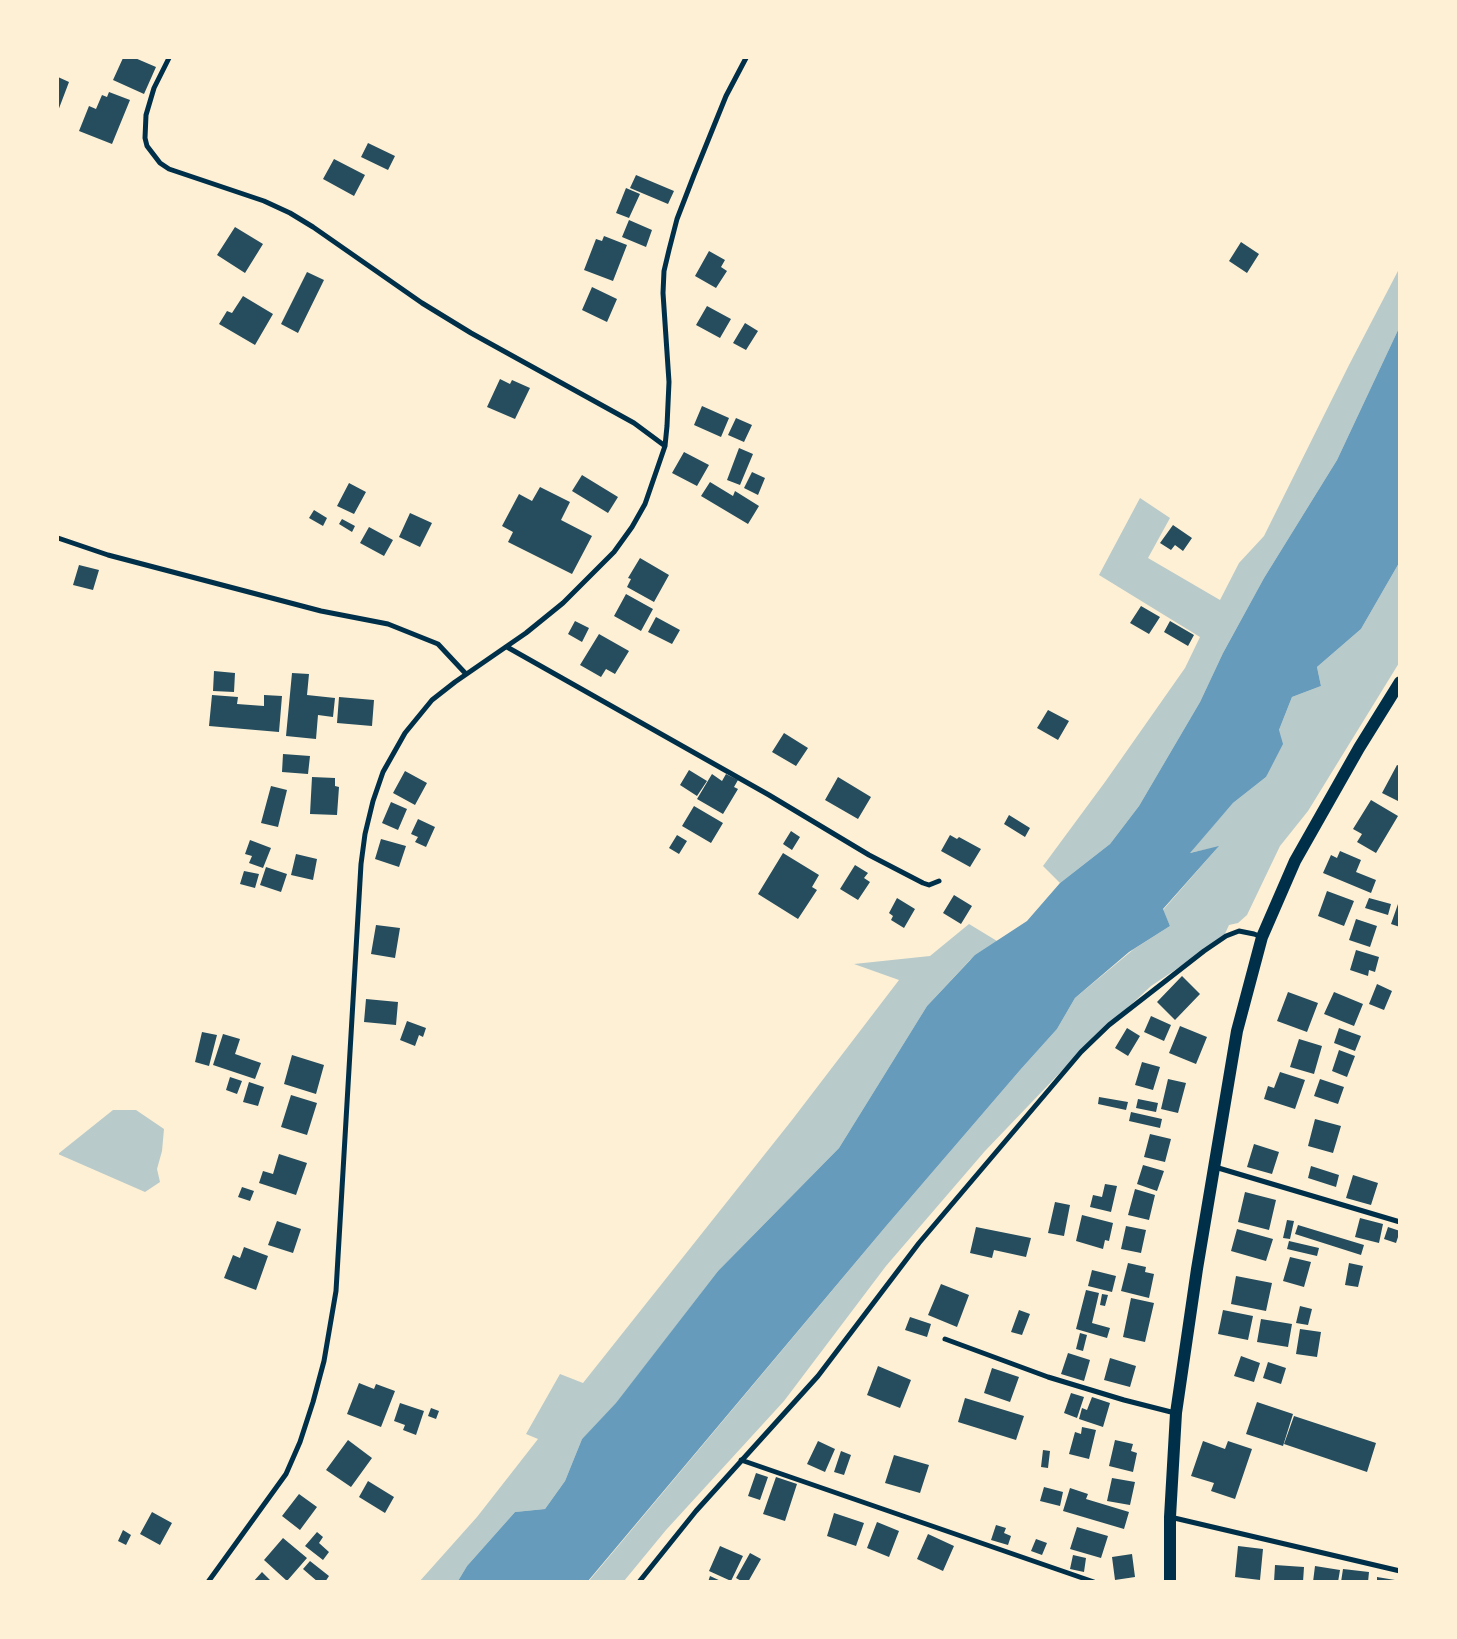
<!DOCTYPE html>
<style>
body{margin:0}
#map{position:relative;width:1457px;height:1639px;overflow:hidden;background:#fdf0d5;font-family:"Fira Sans Condensed",sans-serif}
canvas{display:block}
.frame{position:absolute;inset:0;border:59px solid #fdf0d5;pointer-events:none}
</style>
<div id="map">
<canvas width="1457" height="1639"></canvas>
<div class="frame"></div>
</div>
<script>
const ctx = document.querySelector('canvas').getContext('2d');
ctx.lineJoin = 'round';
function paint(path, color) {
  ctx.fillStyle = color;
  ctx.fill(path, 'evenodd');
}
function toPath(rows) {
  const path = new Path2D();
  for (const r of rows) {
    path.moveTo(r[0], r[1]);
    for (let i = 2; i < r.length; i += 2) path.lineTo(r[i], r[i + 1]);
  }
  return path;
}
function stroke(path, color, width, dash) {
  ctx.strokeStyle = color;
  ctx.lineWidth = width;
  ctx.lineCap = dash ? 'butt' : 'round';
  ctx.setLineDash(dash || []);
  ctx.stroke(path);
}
paint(toPath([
 [1399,269,1399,328,1337,460,1264,578,1223,653,1200,702,1139,806,1110,844,1060,883,1043,866,1105,782,1185,668,1200,637,1099,575,1140,498,1170,518,1148,558,1220,600,1239,563,1264,536,1349,365],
 [1399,563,1399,663,1308,811,1280,846,1247,915,1238,923,1229,925,1223,938,1151,986,1074,1058,985,1151,886,1266,784,1401,666,1530,624,1581,588,1582,887,1225,1021,1069,1057,1029,1075,998,1134,949,1170,926,1163,910,1218,847,1189,853,1233,803,1266,777,1279,730,1292,697,1321,686,1317,667,1361,629],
 [969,924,997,941,970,960,927,1006,839,1148,718,1271,616,1404,582,1439,565,1481,545,1509,515,1512,467,1566,458,1581,419,1582,477,1517,538,1439,526,1434,560,1374,583,1383,792,1120,899,980,854,964,930,956],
 [113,1110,136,1110,164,1129,162,1151,157,1169,160,1182,145,1192,58,1154]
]), '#b9caca');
paint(toPath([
 [1399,328,1399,563,1361,629,1317,667,1321,686,1292,697,1279,730,1283,744,1266,777,1233,803,1190,853,1219,846,1163,909,1170,926,1129,952,1075,998,1057,1029,1021,1069,887,1225,588,1581,458,1581,467,1566,515,1512,545,1509,565,1481,582,1439,616,1403,718,1271,839,1148,927,1006,975,955,1027,921,1060,883,1110,844,1139,806,1200,702,1223,653,1264,578,1337,460]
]), '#669bbc');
paint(toPath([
 [123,58,135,58,156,67,144,94,113,80],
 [58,77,69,82,58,111],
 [109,92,130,100,112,144,79,131,89,106,96,109,102,95,107,97],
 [368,143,395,156,388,170,361,157],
 [334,159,365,175,354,196,323,179],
 [636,175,674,191,668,204,630,188],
 [626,188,640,194,629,218,616,213],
 [629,220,652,230,646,247,622,237],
 [235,227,263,244,245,273,217,255],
 [604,236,627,245,613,281,584,270,596,239,602,241],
 [1241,242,1259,254,1247,273,1229,261],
 [709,251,725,260,721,267,727,271,716,288,695,276],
 [307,272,324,280,298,333,281,324],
 [592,287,617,299,607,322,582,310],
 [243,296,273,314,255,345,219,324,227,311,232,313],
 [707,306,731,319,720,338,696,325],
 [745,323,758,331,746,350,733,343],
 [500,379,510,384,512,380,530,388,515,419,487,407],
 [702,406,729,418,721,437,694,425],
 [736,418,752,425,744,442,728,435],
 [739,448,753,454,740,485,727,480],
 [684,452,709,465,697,486,672,473],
 [752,472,765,478,758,495,744,488],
 [582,475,618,497,608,513,572,491],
 [710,482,733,496,735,491,759,506,748,524,701,496],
 [349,483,366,492,354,514,337,506],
 [540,487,570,502,561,520,592,536,572,574,508,542,513,532,502,526,519,494,532,501],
 [314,510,327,518,323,526,309,518],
 [410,513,432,523,420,547,399,537],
 [342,519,355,526,352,532,339,524],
 [1173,525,1192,538,1183,551,1175,545,1171,550,1160,543],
 [369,527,393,540,384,556,360,543],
 [640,558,669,575,654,602,627,587,631,579,628,578],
 [79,565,99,570,93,590,73,585],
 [626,594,653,609,641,631,614,616],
 [1141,606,1160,617,1149,634,1130,623],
 [656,617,680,630,672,644,648,632],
 [575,621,589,628,582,642,568,634],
 [1170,621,1194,635,1188,646,1164,632],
 [599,634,629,651,615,674,606,669,601,677,580,665],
 [214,671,235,673,234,692,213,691],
 [292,673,309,674,307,695,335,698,333,717,318,715,316,739,286,736],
 [212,695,238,697,237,704,264,706,264,695,282,696,279,732,209,726],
 [339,697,374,700,372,726,337,723],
 [1048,710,1069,721,1058,740,1037,728],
 [784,733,808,748,796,766,772,752],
 [283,754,310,756,308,774,282,772],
 [1397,765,1400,766,1400,802,1382,793],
 [689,770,707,781,697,796,680,785],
 [405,771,427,783,415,805,393,793],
 [712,774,722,781,726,774,738,780,734,787,738,789,723,814,697,799],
 [312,777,335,778,335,786,339,787,337,815,310,814],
 [838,777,871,797,858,819,825,800],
 [271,786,287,790,278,827,261,823],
 [1371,800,1398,816,1376,853,1357,842,1362,834,1353,829],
 [391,802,407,809,398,830,382,823],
 [694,806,723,823,711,843,682,826],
 [1009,815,1030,828,1025,837,1004,824],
 [418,819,435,827,426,847,415,842,418,837,411,834],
 [791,831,800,837,792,850,783,844],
 [677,835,687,841,679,854,669,848],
 [950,835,957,839,959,837,981,849,970,867,941,851],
 [381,839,406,846,399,867,375,859],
 [250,840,271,848,263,868,249,863,252,856,245,854],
 [1340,851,1361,860,1356,872,1376,880,1371,893,1323,873,1331,855,1337,858],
 [783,853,819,875,812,887,817,890,798,919,758,894],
 [296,854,317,859,313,880,291,875],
 [855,865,868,873,864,878,870,882,858,900,840,889],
 [266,867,287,874,281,892,260,885],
 [244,871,259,874,255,888,240,884],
 [1327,891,1354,901,1344,926,1318,916],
 [954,895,972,906,961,924,943,913],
 [897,898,915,909,904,928,891,920,893,916,889,913],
 [1369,898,1391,904,1388,915,1365,908],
 [1398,904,1400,905,1400,927,1391,924],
 [1356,919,1377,926,1370,947,1349,940],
 [376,925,400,928,395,958,371,954],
 [1356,950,1379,957,1375,972,1369,970,1368,976,1350,970],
 [1182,976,1200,994,1175,1020,1157,1002],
 [1377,984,1392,991,1384,1010,1369,1004],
 [1288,992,1318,1003,1307,1032,1277,1021],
 [1334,992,1363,1004,1354,1026,1324,1014],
 [366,999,398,1002,396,1025,364,1022],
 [1151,1016,1171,1025,1164,1041,1144,1032],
 [407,1021,426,1028,423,1037,419,1035,415,1046,400,1040],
 [1180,1026,1207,1037,1196,1064,1169,1053],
 [1127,1028,1140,1036,1128,1056,1115,1048],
 [1339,1028,1361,1036,1355,1051,1334,1043],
 [202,1032,217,1035,209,1066,195,1062],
 [223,1034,240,1039,235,1054,261,1063,255,1079,213,1065],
 [1299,1039,1322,1046,1314,1074,1290,1067],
 [1339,1050,1355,1056,1347,1077,1332,1071],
 [292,1055,324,1065,316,1094,284,1084],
 [1142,1062,1160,1067,1153,1090,1135,1085],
 [1280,1072,1305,1080,1295,1109,1264,1099,1268,1086,1274,1088],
 [230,1077,242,1081,237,1094,226,1090],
 [1168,1079,1186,1083,1178,1113,1161,1109],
 [1320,1079,1344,1087,1338,1104,1314,1096],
 [249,1082,264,1087,258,1106,243,1102],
 [291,1095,317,1103,307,1135,281,1127],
 [1099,1097,1128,1102,1126,1110,1098,1104],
 [1138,1099,1158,1103,1156,1112,1136,1108],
 [1131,1112,1162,1119,1160,1128,1129,1121],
 [1315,1119,1341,1126,1333,1153,1308,1146],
 [1150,1134,1171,1139,1165,1162,1144,1157],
 [1254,1144,1279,1152,1272,1174,1247,1167],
 [279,1154,307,1163,296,1195,259,1183,263,1171,273,1174],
 [1143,1165,1164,1171,1157,1191,1137,1184],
 [1311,1166,1339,1175,1336,1187,1308,1178],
 [1353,1175,1378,1183,1371,1205,1346,1198],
 [1105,1184,1117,1186,1111,1212,1090,1207,1093,1195,1102,1197],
 [242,1187,254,1191,250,1201,238,1197],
 [1135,1189,1155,1195,1149,1220,1128,1215],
 [1245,1192,1276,1200,1269,1230,1238,1222],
 [1055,1202,1070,1205,1064,1236,1048,1233],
 [1082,1215,1113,1223,1109,1241,1105,1240,1103,1249,1076,1241],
 [1360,1218,1383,1224,1379,1243,1355,1237],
 [1287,1220,1294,1221,1290,1239,1283,1238],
 [277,1221,301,1229,293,1253,268,1245],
 [1298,1225,1364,1245,1361,1255,1295,1234],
 [1126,1226,1146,1230,1141,1253,1121,1249],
 [976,1227,1031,1238,1026,1257,994,1250,992,1258,970,1253],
 [1388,1227,1400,1231,1396,1243,1384,1239],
 [1237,1229,1273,1239,1266,1261,1231,1251],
 [1289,1241,1319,1248,1317,1256,1287,1249],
 [244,1247,268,1256,256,1290,224,1278,233,1255,240,1258],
 [1290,1257,1311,1262,1304,1287,1283,1281],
 [1128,1263,1146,1267,1145,1272,1154,1274,1149,1298,1121,1291],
 [1349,1263,1363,1266,1358,1287,1345,1285],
 [1092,1270,1116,1276,1112,1292,1088,1286],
 [1236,1276,1272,1283,1266,1311,1231,1304],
 [941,1284,969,1295,957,1327,928,1315],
 [1086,1290,1099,1293,1092,1323,1110,1328,1107,1338,1076,1329],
 [1102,1294,1108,1295,1105,1306,1100,1305],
 [1131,1298,1154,1303,1145,1342,1123,1337],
 [1300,1306,1312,1309,1308,1325,1296,1323],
 [1019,1310,1030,1314,1022,1335,1011,1332],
 [1223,1310,1253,1316,1248,1340,1218,1334],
 [910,1317,931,1324,927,1337,905,1330],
 [1261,1319,1292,1324,1288,1347,1257,1342],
 [1300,1329,1321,1332,1317,1357,1296,1354],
 [1080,1333,1087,1335,1083,1351,1076,1349],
 [1068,1353,1090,1360,1084,1381,1061,1374],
 [1241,1356,1260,1363,1254,1382,1234,1376],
 [1110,1358,1136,1366,1130,1387,1104,1380],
 [1268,1362,1286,1368,1281,1384,1263,1378],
 [878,1366,911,1380,900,1408,867,1395],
 [992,1368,1019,1377,1010,1402,984,1393],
 [359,1383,374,1389,376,1384,395,1391,381,1427,347,1414],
 [1071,1393,1084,1397,1077,1418,1064,1413],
 [1092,1397,1110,1403,1103,1427,1079,1419,1082,1408,1087,1410],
 [965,1398,1024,1416,1016,1440,958,1422],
 [1257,1402,1293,1414,1283,1446,1246,1434],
 [400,1403,424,1411,416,1435,403,1430,405,1425,394,1421],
 [431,1408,439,1411,436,1419,428,1416],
 [1294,1416,1376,1443,1367,1472,1284,1444],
 [1082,1427,1096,1430,1089,1459,1069,1454,1075,1432,1081,1434],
 [348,1440,372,1458,351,1487,326,1470],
 [1115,1440,1133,1444,1131,1451,1137,1453,1133,1472,1109,1466],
 [818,1441,835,1449,825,1472,807,1464],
 [1203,1441,1225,1449,1228,1441,1252,1449,1235,1499,1211,1491,1214,1483,1191,1476],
 [1043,1450,1050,1451,1048,1468,1041,1467],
 [841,1451,851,1455,844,1475,834,1472],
 [894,1455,929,1465,920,1493,885,1483],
 [756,1473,768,1477,760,1500,748,1496],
 [776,1477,797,1484,785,1521,763,1514],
 [1112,1478,1135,1482,1130,1505,1107,1501],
 [368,1481,394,1497,385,1513,359,1497],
 [1044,1487,1063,1492,1060,1506,1040,1501],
 [1070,1488,1088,1494,1086,1499,1129,1512,1124,1529,1063,1511],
 [299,1494,317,1507,300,1530,282,1516],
 [152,1512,172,1523,160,1545,140,1534],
 [834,1513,864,1523,856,1546,827,1536],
 [877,1522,899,1531,889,1557,867,1548],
 [996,1525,1006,1528,1004,1533,1011,1536,1008,1545,991,1540],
 [1077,1527,1108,1536,1101,1558,1070,1549],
 [123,1530,131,1535,126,1545,118,1541],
 [317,1532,323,1537,319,1543,329,1552,323,1560,305,1546],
 [928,1534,954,1546,943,1571,917,1559],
 [283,1538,307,1558,287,1581,264,1560],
 [1036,1539,1047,1543,1042,1555,1031,1551],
 [720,1546,743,1556,731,1581,709,1571],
 [1238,1546,1263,1549,1260,1580,1235,1577],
 [750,1553,761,1559,748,1582,743,1582,736,1578],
 [1132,1554,1135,1577,1115,1580,1112,1557],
 [1073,1555,1086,1558,1084,1572,1070,1569],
 [310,1561,329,1576,325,1582,318,1582,303,1569],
 [1275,1565,1304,1567,1303,1582,1274,1582],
 [1315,1566,1340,1570,1338,1582,1313,1582],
 [1343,1569,1369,1572,1368,1582,1341,1582],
 [262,1572,272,1582,253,1582],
 [710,1576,723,1582,708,1582],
 [1377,1577,1395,1580,1395,1582,1377,1582]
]), '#264d5e');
stroke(toPath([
 [169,58,154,88,146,115,145,138,147,146,160,163,169,169,264,201,290,213,313,227,422,303,471,333,634,423,665,446],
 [58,538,108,555,321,611,388,624,438,644,466,674],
 [507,647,769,795,869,855,923,883,929,885,939,881],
 [1215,1167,1400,1222],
 [945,1339,1048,1377,1124,1400,1175,1413],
 [741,1460,1094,1582],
 [1170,1517,1400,1571],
 [208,1582,286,1474,300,1442,313,1402,324,1361,336,1291,361,864,365,834,373,801,383,772,405,733,432,700,455,682,526,633,563,603,614,552,632,527,645,504,665,446,667,426,669,382,663,293,664,271,669,250,677,219,694,175,726,96,746,58],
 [639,1582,696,1511,818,1376,919,1243,1081,1052,1109,1025,1204,951,1226,936,1239,931,1254,934,1262,937]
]), '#003049', 5);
stroke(toPath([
 [1170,1582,1170,1517,1176,1413,1197,1269,1237,1031,1262,937,1295,861,1359,748,1400,682]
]), '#003049', 12);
</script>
